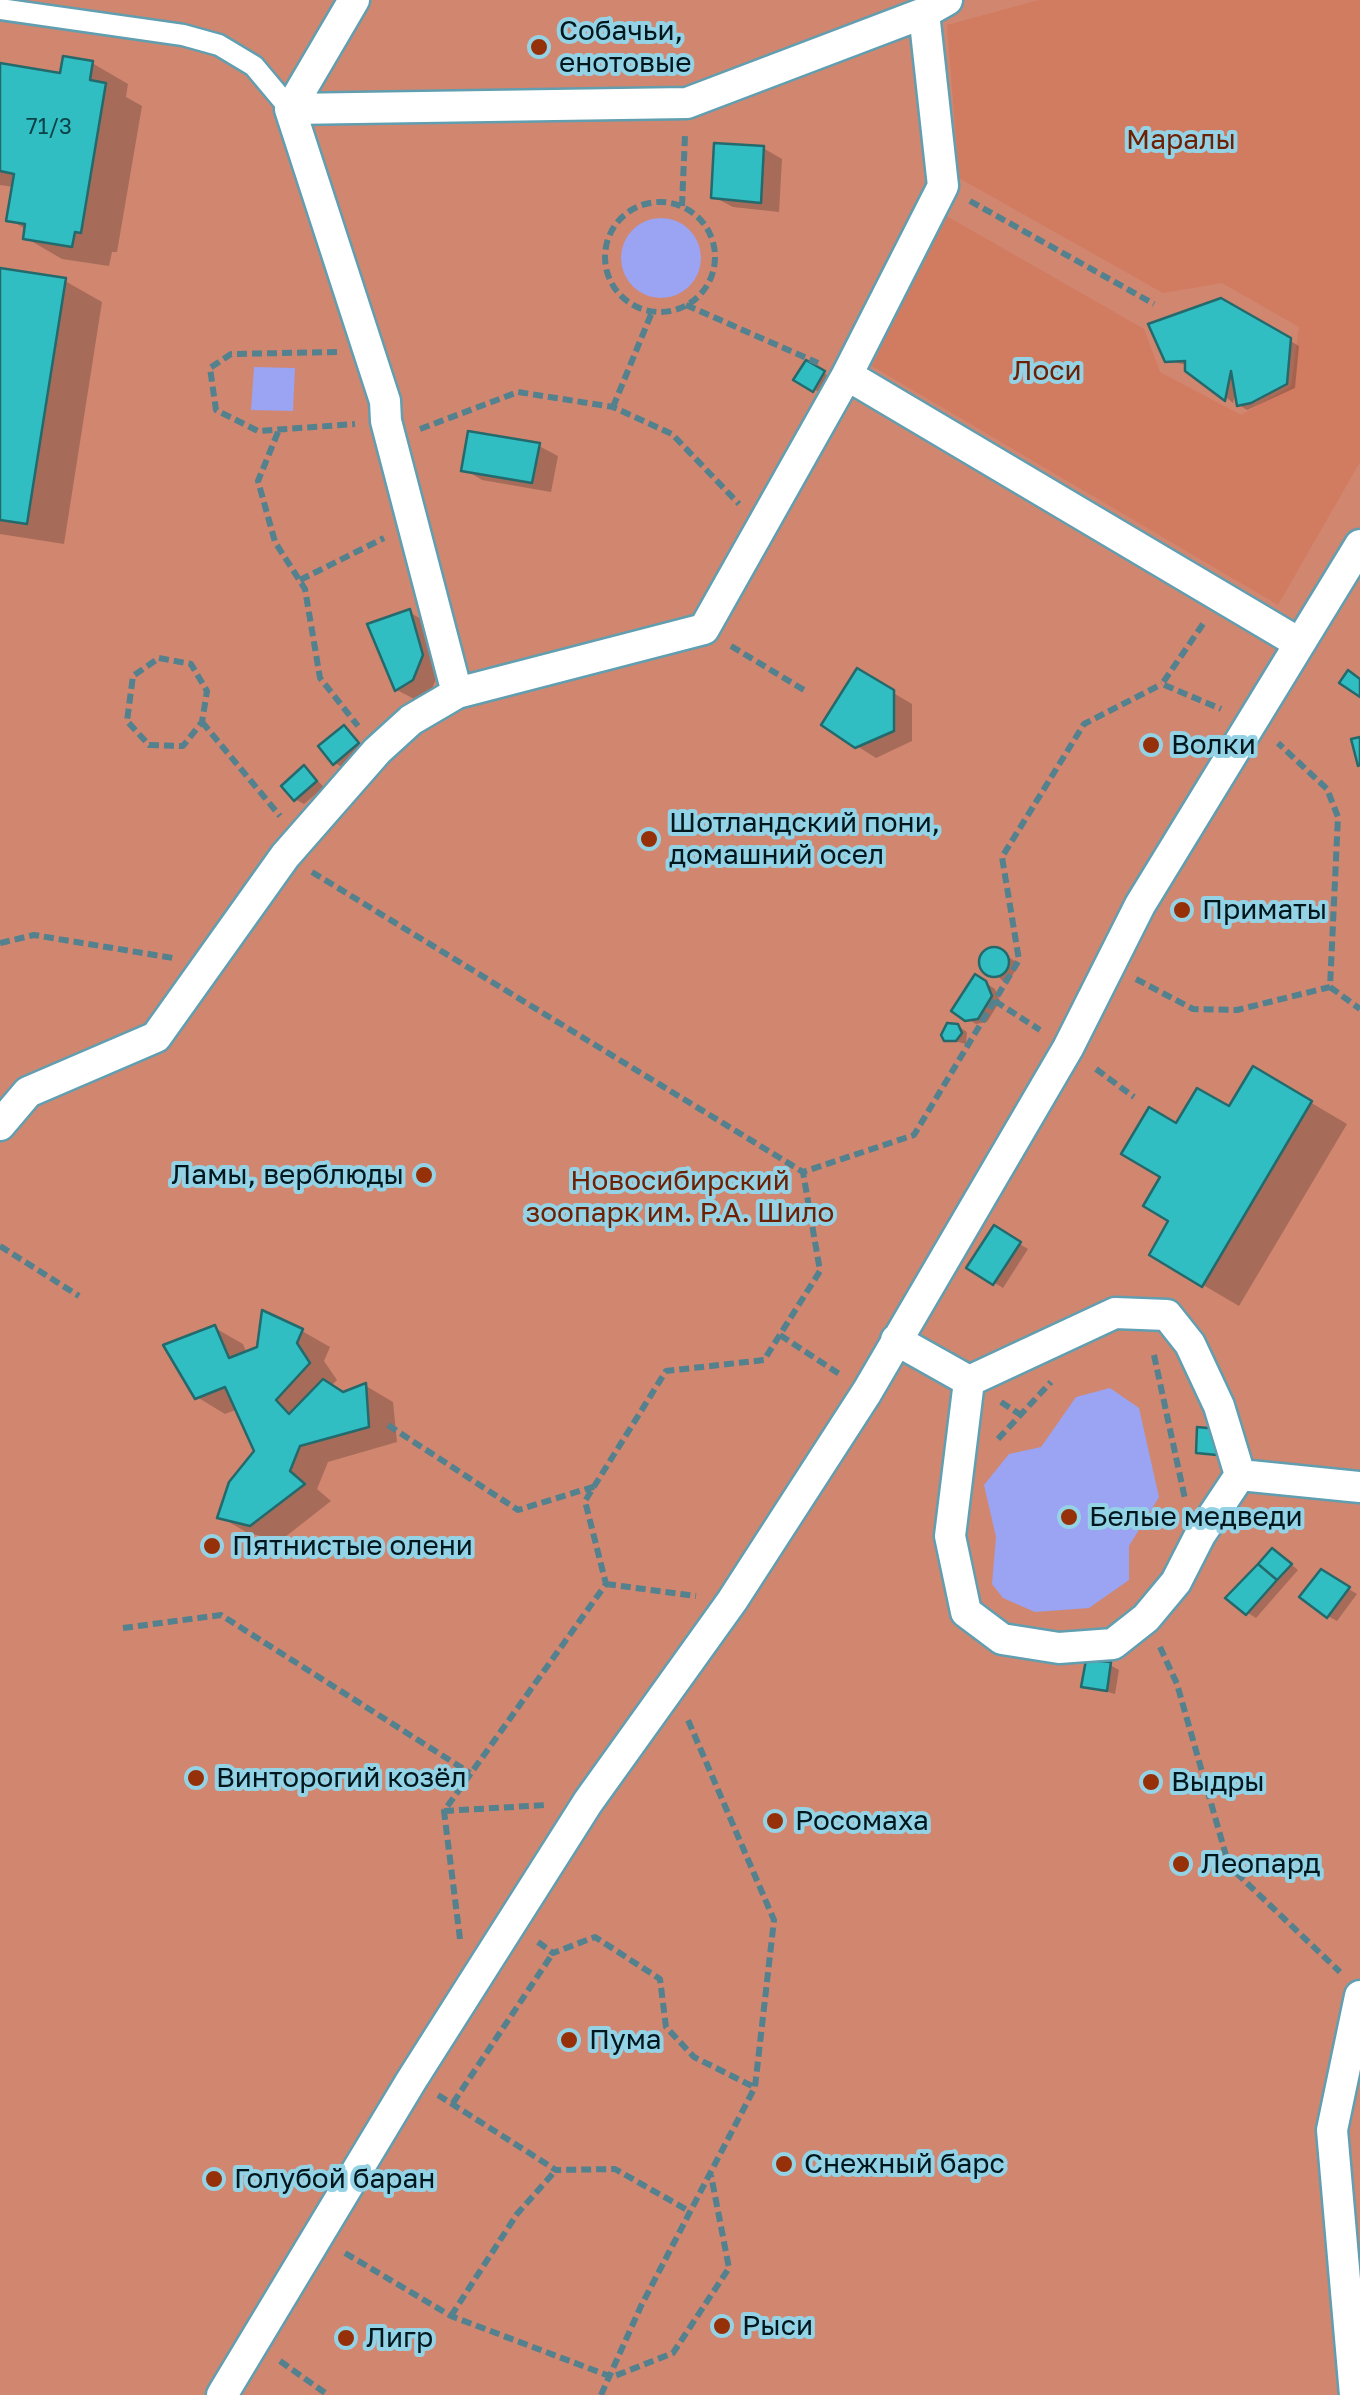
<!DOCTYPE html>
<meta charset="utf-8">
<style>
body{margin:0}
canvas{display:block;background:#94d3e5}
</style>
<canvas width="1360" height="2395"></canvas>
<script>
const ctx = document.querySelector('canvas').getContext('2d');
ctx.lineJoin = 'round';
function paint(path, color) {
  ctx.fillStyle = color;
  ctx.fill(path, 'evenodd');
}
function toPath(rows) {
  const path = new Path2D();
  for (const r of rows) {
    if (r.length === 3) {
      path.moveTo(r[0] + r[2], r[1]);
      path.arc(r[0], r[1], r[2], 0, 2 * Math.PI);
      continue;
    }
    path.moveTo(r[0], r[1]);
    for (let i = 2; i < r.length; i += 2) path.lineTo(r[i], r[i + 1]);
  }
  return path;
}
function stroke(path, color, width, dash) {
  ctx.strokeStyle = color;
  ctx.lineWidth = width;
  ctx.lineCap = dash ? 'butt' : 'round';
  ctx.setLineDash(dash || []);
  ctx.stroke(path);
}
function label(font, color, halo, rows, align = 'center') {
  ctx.font = font + ' "Golos Text",sans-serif';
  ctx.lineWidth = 8;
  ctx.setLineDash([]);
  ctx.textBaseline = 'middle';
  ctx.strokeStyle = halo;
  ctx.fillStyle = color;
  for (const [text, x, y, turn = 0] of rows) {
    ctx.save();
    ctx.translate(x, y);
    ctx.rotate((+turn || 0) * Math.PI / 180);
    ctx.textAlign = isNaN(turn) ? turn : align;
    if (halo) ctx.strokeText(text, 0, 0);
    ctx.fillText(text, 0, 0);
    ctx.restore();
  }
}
paint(toPath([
 [0,0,1360,0,1360,2395,0,2395]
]), '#d18670');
paint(toPath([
 [1039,0,1360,0,1360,462,1278,605,872,366,943,214,1144,329,1160,372,1241,415,1291,386,1299,327,1222,283,1163,293,959,178,947,25]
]), '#d17b61');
paint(toPath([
 [661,258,40],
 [254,367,295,368,293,411,251,410],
 [1110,1388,1139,1408,1159,1497,1129,1546,1129,1580,1089,1608,1035,1612,1003,1598,992,1584,996,1537,984,1485,1009,1454,1041,1447,1076,1397]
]), '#9aa4f2');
paint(toPath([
 [92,63,128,84,126,97,142,106,117,252,112,252,109,266,62,259,26,238,27,230,9,219,14,187,0,185,0,66,62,76],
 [763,148,782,159,779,212,733,207,714,197],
 [0,270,65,281,102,302,64,544,0,534],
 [1221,301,1299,346,1295,388,1247,410,1239,405,1236,390,1233,403,1188,365,1167,361],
 [807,363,832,378,823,394,797,380],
 [539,446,558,456,551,492,482,480,464,469],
 [409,612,428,623,441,667,431,691,416,700,397,690],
 [858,672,912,704,912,741,876,758,857,746],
 [345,728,366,749,344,768,335,763],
 [304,768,324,787,304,804,295,799],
 [994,949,1015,961,1017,968,1010,979,1003,981,981,963,983,955],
 [976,977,995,989,1000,1001,987,1022,976,1024,954,1010],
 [958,1026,967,1032,966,1044,946,1039],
 [1254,1069,1347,1124,1239,1306,1152,1255,1172,1220,1163,1176,1177,1126,1230,1109],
 [994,1229,1028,1249,1003,1288,969,1267],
 [215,1328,243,1344,247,1354,302,1331,330,1347,324,1361,337,1380,331,1386,344,1394,366,1386,393,1402,397,1442,328,1462,317,1489,331,1501,280,1541,248,1533,220,1517,257,1451,238,1409,225,1414,197,1397],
 [1281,1556,1298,1570,1256,1618,1248,1613],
 [1322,1573,1357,1594,1337,1621,1328,1616],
 [1110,1665,1119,1670,1115,1694,1084,1685]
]), '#0003');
const building = toPath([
 [63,56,93,61,90,80,106,83,81,233,75,232,72,247,23,239,25,224,6,221,14,174,0,171,0,63,60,73,63,56],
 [714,143,764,146,761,203,711,198,714,143],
 [0,268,66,278,27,524,0,520,0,268],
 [1221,298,1291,338,1287,384,1251,403,1237,406,1231,371,1225,401,1185,371,1185,361,1165,362,1148,324,1221,298],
 [806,360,825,371,813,392,793,380,806,360],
 [468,431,540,443,532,483,461,471,468,431],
 [410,609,423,655,413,680,395,691,367,624,410,609],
 [857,668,894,690,894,731,855,748,821,725,857,668],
 [1348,670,1360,679,1360,697,1339,683,1348,670],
 [344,725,359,743,333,765,318,746,344,725],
 [1360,737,1360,765,1358,766,1351,739,1360,737],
 [304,765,317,781,294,801,281,786,304,765],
 [994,962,15],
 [975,974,986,981,992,996,978,1019,965,1021,951,1011,975,974],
 [947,1023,958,1024,962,1033,956,1041,944,1041,941,1035,947,1023],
 [1253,1066,1312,1101,1202,1287,1149,1255,1168,1221,1143,1206,1160,1177,1121,1154,1149,1107,1176,1123,1197,1088,1229,1106,1253,1066],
 [994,1225,1021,1242,993,1285,966,1268,994,1225],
 [262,1310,303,1329,297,1343,310,1363,276,1400,289,1414,323,1379,343,1392,366,1383,369,1427,300,1446,290,1471,305,1484,250,1526,217,1518,229,1482,254,1451,225,1387,195,1399,163,1345,215,1325,229,1358,257,1347,262,1310],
 [1197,1427,1218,1429,1217,1455,1196,1453,1197,1427],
 [1272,1548,1292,1564,1277,1580,1258,1564,1272,1548],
 [1258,1564,1277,1580,1246,1615,1225,1598,1258,1564],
 [1321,1569,1350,1587,1327,1618,1299,1597,1321,1569],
 [1086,1660,1111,1662,1107,1691,1081,1687,1086,1660]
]);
paint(building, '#30bec2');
stroke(building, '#246a6c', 2.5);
const service = toPath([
 [0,9,183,35,219,45,254,66,290,109]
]);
const pedestrian = toPath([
 [947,0,924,13,943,186,847,375,1299,643],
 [290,109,687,103,924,13],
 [290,109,385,401,386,421,457,693],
 [290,109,354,0],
 [0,1125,28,1092,156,1037,285,856,377,751,411,720,457,693,704,629,847,375],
 [896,1340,969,1381,1115,1313,1167,1315,1190,1344,1219,1406,1240,1475,1200,1535,1176,1582,1146,1618,1113,1644,1059,1648,1002,1639,966,1612,950,1536,969,1381],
 [1240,1475,1360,1487],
 [222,2395,411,2081,588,1802,732,1601,867,1392,1068,1048,1140,905,1360,545],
 [1355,2395,1332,2130,1360,1996]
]);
stroke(service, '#609eb0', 25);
stroke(pedestrian, '#609eb0', 35);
stroke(toPath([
 [970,201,1154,304],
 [660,257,55],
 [682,206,685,135],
 [686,305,818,363],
 [337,352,231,354,210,368,216,410,258,431,355,424],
 [613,407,652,312],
 [420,429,518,392,613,407,672,434,739,504],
 [278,432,258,481,275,542,305,589,320,678,358,726],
 [300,580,384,538],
 [1203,624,1162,684,1221,709],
 [731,646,804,690],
 [159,658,191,664,207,691,202,722,183,746,149,745,127,721,133,676,159,658],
 [202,722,280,816],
 [312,872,803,1172],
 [0,943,34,935,173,958],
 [1136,979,1193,1009,1237,1010,1330,987,1338,817,1327,789,1278,743],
 [1330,987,1360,1009],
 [995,1001,1040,1030],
 [1096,1069,1134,1097],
 [0,1246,79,1296],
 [780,1335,841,1375],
 [1154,1355,1185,1499],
 [1001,1402,1021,1415],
 [388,1425,518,1510,596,1486],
 [998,1439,1051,1382],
 [606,1584,696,1596],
 [123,1628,221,1615,470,1773],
 [1160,1647,1177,1684,1229,1866,1340,1972],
 [444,1811,546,1805],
 [460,1939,444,1811,606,1584,585,1501,666,1371,764,1360,820,1271,803,1172,914,1135,1019,960,1002,857,1084,724,1162,684],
 [538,1942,553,1953,595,1937,660,1979,666,2027,694,2057,754,2087],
 [438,2095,556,2170,615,2169,689,2211],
 [453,2103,553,1953],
 [345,2253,451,2316,612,2377,673,2353,729,2268,711,2175],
 [451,2316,517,2214,556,2170],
 [280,2361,328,2395],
 [601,2395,641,2306,755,2087,774,1920,688,1720]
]), '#53818e', 6, [10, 5]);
stroke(service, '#fff', 20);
stroke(pedestrian, '#fff', 30);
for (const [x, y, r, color] of [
 [539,47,10,"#963009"],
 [1151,745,10,"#963009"],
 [649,839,10,"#963009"],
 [1182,910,10,"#963009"],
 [424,1175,10,"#963009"],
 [1069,1517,10,"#963009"],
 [212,1546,10,"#963009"],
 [196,1778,10,"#963009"],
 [1151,1782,10,"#963009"],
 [775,1821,10,"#963009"],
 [1181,1864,10,"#963009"],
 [569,2040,10,"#963009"],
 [784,2164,10,"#963009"],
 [214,2179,10,"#963009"],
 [722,2326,10,"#963009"],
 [346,2338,10,"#963009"]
]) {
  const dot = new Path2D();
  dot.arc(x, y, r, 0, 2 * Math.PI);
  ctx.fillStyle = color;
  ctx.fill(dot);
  stroke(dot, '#94d3e5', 4);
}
label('22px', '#0c4147', null, [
 ["71/3",49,127]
]);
label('28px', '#00171e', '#94d3e5', [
 ["Собачьи,",559,31],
 ["енотовые",559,63],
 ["Волки",1171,745],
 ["Шотландский пони,",669,823],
 ["домашний осел",669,855],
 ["Приматы",1202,910],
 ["Ламы, верблюды",404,1175,"right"],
 ["Белые медведи",1089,1517],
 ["Пятнистые олени",232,1546],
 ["Винторогий козёл",216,1778],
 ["Выдры",1171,1782],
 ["Росомаха",795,1821],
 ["Леопард",1201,1864],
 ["Пума",589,2040],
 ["Снежный барс",804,2164],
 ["Голубой баран",234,2179],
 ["Рыси",742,2326],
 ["Лигр",366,2338]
], 'left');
label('28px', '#6d2003', '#94d3e5', [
 ["Маралы",1181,140],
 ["Лоси",1047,371],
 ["Новосибирский",680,1181],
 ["зоопарк им. Р.А. Шило",680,1213]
]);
</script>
